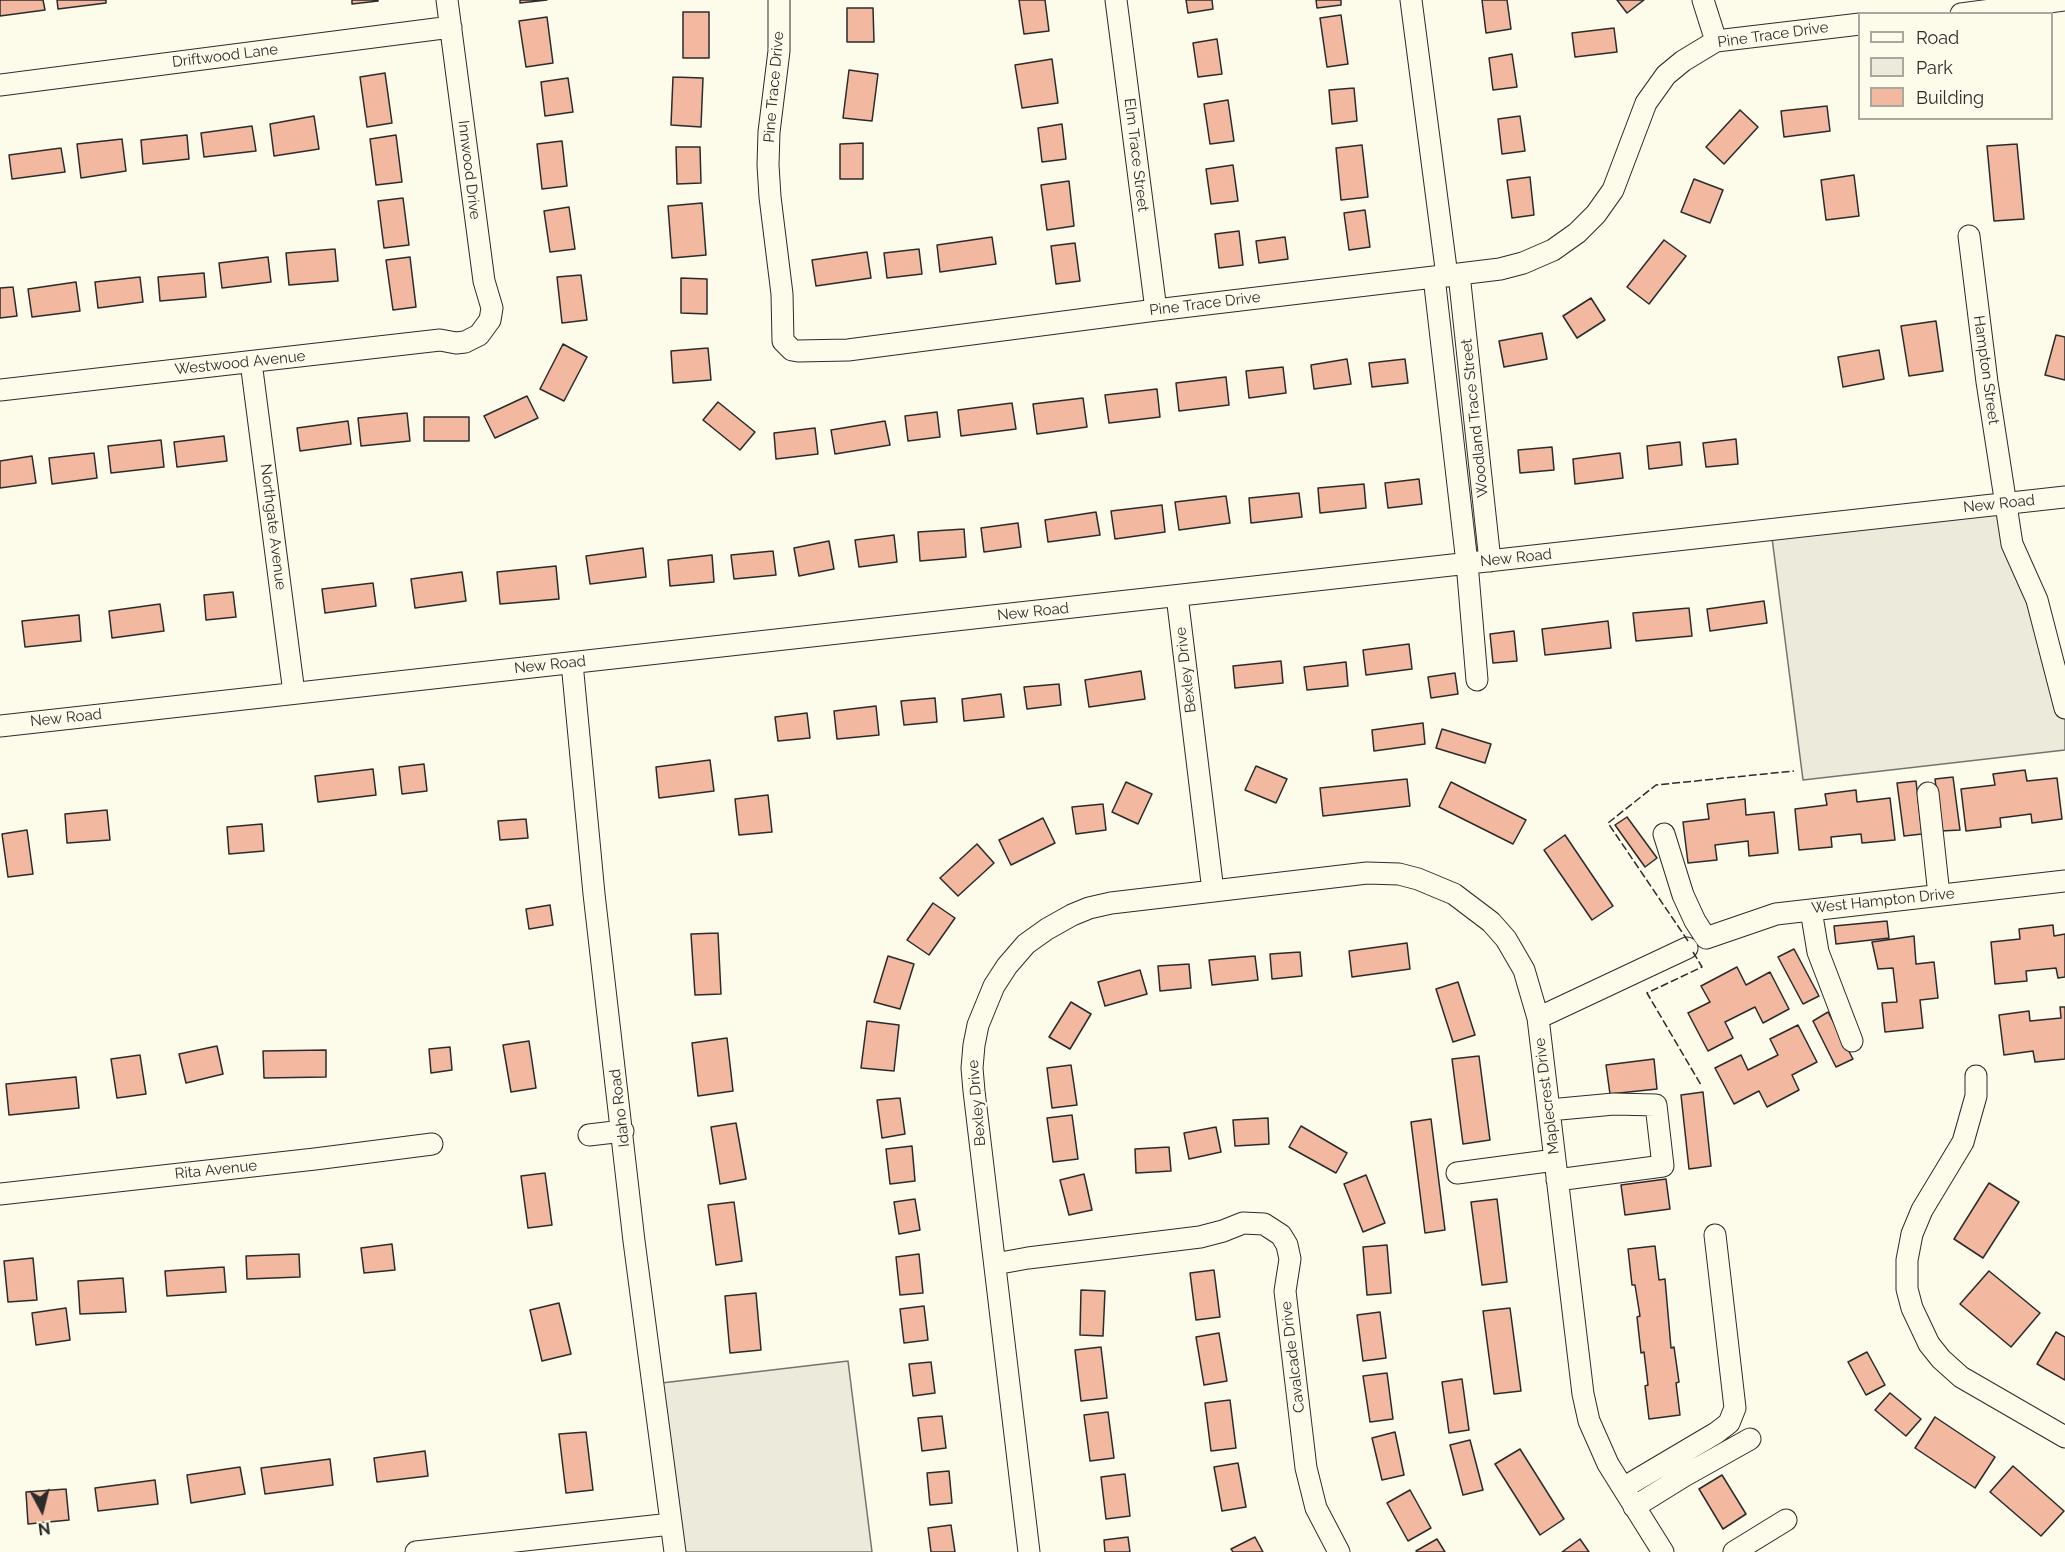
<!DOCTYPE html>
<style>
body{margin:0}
#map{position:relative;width:2065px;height:1552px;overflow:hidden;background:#fdfbea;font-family:Raleway,sans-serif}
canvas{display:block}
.legend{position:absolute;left:1858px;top:12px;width:195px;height:108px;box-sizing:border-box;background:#fdfbea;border:2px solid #a9a89e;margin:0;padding:8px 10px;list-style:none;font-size:18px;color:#2b2b2b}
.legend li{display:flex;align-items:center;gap:12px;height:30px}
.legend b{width:30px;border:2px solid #a9a89e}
.north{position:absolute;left:12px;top:1480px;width:60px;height:60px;-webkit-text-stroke:4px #fdfbea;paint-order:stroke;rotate:173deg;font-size:16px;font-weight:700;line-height:24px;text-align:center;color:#2b2b2b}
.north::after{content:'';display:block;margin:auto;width:21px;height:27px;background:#2b2b2b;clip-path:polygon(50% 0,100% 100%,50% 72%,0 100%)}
</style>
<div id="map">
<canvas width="2065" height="1552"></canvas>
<ul class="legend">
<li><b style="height:8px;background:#fdfbea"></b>Road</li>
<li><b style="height:16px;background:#ecebdb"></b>Park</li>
<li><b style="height:16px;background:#f2b8a0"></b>Building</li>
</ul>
<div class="north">N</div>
</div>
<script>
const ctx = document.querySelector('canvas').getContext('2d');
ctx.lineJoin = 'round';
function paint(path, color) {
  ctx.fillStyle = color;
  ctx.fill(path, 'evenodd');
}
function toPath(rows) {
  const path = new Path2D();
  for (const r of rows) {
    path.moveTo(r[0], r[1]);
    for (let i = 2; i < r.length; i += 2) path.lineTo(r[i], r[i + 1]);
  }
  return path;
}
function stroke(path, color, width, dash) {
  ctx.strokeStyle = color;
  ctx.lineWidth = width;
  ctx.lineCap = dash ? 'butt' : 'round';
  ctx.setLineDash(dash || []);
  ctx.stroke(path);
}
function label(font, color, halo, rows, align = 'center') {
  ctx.font = font + ' Raleway,sans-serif';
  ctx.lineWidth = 4.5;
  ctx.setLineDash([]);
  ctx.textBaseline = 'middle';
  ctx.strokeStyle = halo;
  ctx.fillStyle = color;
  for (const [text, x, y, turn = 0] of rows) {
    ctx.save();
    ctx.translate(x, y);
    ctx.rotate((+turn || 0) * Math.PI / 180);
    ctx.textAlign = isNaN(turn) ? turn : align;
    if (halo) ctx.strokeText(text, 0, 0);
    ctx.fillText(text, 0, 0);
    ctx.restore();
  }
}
const green = toPath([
 [2006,503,2065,708,2065,750,1803,780,1771,530,2006,503],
 [848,1361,872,1552,675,1552,653,1384,848,1361]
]);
paint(green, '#ecebdb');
stroke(green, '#74746e', 1.5);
const building = toPath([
 [0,0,43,0,45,10,0,16,0,0],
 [57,0,106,0,106,3,58,9,57,0],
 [352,0,378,0,378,1,352,4,352,0],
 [520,0,547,0,520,3,520,0],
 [1019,0,1045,0,1049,31,1024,34,1019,0],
 [1186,0,1212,0,1213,9,1188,13,1186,0],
 [1316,0,1341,0,1341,5,1317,8,1316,0],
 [1482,0,1507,0,1511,29,1486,33,1482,0],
 [1617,0,1644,0,1627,13,1617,0],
 [847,8,873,8,874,42,847,42,847,8],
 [683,12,709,12,709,58,683,58,683,12],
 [1341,15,1348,64,1327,67,1320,18,1341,15],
 [547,17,553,63,526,67,519,21,547,17],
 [1614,28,1617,52,1575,57,1572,33,1614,28],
 [1217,39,1222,74,1198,77,1193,43,1217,39],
 [1512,54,1517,87,1493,90,1489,58,1512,54],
 [1052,59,1058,103,1022,108,1015,65,1052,59],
 [849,70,878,74,872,121,843,118,849,70],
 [385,73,392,123,367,127,360,77,385,73],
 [673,77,703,78,701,127,671,125,673,77],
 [568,78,573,112,545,116,541,82,568,78],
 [1354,88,1357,121,1332,124,1329,90,1354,88],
 [1228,100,1234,141,1210,144,1204,104,1228,100],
 [1827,106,1830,131,1784,137,1781,111,1827,106],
 [1740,110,1758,127,1724,164,1706,147,1740,110],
 [314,116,319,149,274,156,270,124,314,116],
 [1520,116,1525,151,1502,154,1498,119,1520,116],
 [1062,124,1066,159,1042,162,1038,128,1062,124],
 [252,126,256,151,204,157,201,133,252,126],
 [187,135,189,159,143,164,141,140,187,135],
 [396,135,402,182,376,185,370,139,396,135],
 [122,139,126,171,81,178,77,144,122,139],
 [562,141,567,186,542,189,537,144,562,141],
 [863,143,863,179,840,179,840,144,863,143],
 [2017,144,2024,219,1994,221,1987,146,2017,144],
 [1362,145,1368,197,1341,200,1336,148,1362,145],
 [676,147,700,147,701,183,677,184,676,147],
 [61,148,65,172,12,179,9,155,61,148],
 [1233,165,1238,201,1211,204,1206,169,1233,165],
 [1854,175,1859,216,1826,220,1821,180,1854,175],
 [1530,177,1534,215,1512,218,1507,180,1530,177],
 [1694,179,1723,190,1710,223,1681,212,1694,179],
 [1069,181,1074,226,1047,230,1041,185,1069,181],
 [403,198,409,245,384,248,378,201,403,198],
 [702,203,706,255,672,258,668,206,702,203],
 [569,207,575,249,550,252,544,211,569,207],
 [1365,210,1370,247,1349,250,1344,213,1365,210],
 [1239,231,1243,265,1219,268,1215,234,1239,231],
 [992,237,996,264,940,272,937,245,992,237],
 [1285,237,1288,259,1259,263,1256,241,1285,237],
 [1664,240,1686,256,1649,304,1627,287,1664,240],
 [1075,243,1080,281,1056,284,1051,246,1075,243],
 [335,249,338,281,289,285,286,253,335,249],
 [919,249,922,274,887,278,884,253,919,249],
 [867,252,871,278,816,286,812,260,867,252],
 [268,257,271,282,222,288,219,263,268,257],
 [410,257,416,307,393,310,386,260,410,257],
 [204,273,206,297,160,301,158,277,204,273],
 [581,275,587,320,562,323,557,277,581,275],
 [140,277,143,302,98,308,95,282,140,277],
 [681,278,707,279,707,314,681,313,681,278],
 [76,282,80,311,32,317,28,289,76,282],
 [13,287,17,316,0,318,0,288,13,287],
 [1591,298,1605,320,1577,338,1563,316,1591,298],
 [1936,321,1943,371,1909,376,1901,326,1936,321],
 [1542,333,1547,359,1504,367,1499,341,1542,333],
 [2056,335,2065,337,2065,380,2045,375,2056,335],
 [563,344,587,357,564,401,540,389,563,344],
 [708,348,711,380,673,383,671,351,708,348],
 [1879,350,1884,379,1843,387,1838,357,1879,350],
 [1347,359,1351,384,1314,389,1311,365,1347,359],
 [1405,359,1408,383,1372,387,1369,363,1405,359],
 [1283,367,1286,393,1249,398,1246,371,1283,367],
 [1226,377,1229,405,1179,411,1176,383,1226,377],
 [1157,389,1160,417,1109,423,1105,395,1157,389],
 [527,396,538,418,495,438,484,416,527,396],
 [1083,398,1087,427,1037,434,1033,404,1083,398],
 [718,402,755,432,740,450,703,420,718,402],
 [1012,403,1016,429,961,436,958,410,1012,403],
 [937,412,940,437,908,441,905,416,937,412],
 [407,413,410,441,361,446,358,418,407,413],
 [424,417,469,417,469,441,424,441,424,417],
 [348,421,351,444,300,451,297,428,348,421],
 [885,421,890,445,835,454,831,430,885,421],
 [815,428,818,454,776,459,774,433,815,428],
 [224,436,227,461,177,467,174,442,224,436],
 [1736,439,1738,464,1706,467,1703,443,1736,439],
 [161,440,164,467,111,473,108,446,161,440],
 [1680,442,1682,465,1649,469,1647,446,1680,442],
 [1552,447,1554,470,1520,473,1518,450,1552,447],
 [94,453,97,478,52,484,49,458,94,453],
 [1620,453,1623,478,1575,484,1573,459,1620,453],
 [32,456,36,483,0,488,0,461,32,456],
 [1419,479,1422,504,1388,508,1385,483,1419,479],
 [1364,484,1366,508,1320,513,1318,488,1364,484],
 [1299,493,1302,517,1251,523,1249,498,1299,493],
 [1226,496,1230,523,1179,530,1175,502,1226,496],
 [1162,505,1165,532,1115,539,1111,511,1162,505],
 [1096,512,1100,535,1048,542,1045,520,1096,512],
 [1018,523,1021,547,984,552,981,528,1018,523],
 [964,529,966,557,920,561,918,532,964,529],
 [894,535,897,562,859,567,855,540,894,535],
 [829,541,834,569,799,576,794,548,829,541],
 [643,548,646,577,590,584,586,556,643,548],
 [773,551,776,575,734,579,731,555,773,551],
 [712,555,714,582,670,586,668,560,712,555],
 [556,566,559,599,500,604,497,572,556,566],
 [462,572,466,601,415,608,411,579,462,572],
 [373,583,376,606,325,613,322,589,373,583],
 [233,592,236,617,206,620,204,595,233,592],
 [1764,601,1767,623,1710,631,1707,609,1764,601],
 [160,604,164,631,112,638,109,611,160,604],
 [1689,608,1692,636,1636,641,1633,613,1689,608],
 [79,615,81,641,25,647,22,621,79,615],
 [1608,621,1611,648,1545,655,1542,629,1608,621],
 [1514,631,1517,661,1493,663,1490,634,1514,631],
 [1409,644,1412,669,1366,675,1363,650,1409,644],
 [1281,661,1283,683,1235,688,1233,666,1281,661],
 [1346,662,1348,686,1307,690,1304,667,1346,662],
 [1141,671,1145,699,1089,707,1085,680,1141,671],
 [1455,673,1458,694,1431,698,1428,677,1455,673],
 [1059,684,1061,705,1027,709,1024,687,1059,684],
 [1001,694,1004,717,964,721,962,699,1001,694],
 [935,698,937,722,904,725,901,701,935,698],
 [876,706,879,735,837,739,834,711,876,706],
 [807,713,810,738,778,741,775,717,807,713],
 [1423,723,1425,744,1374,751,1372,730,1423,723],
 [1442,729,1491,744,1485,763,1436,748,1442,729],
 [710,760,714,791,659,798,656,767,710,760],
 [424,764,427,791,402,794,399,767,424,764],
 [1256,766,1287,779,1276,803,1245,790,1256,766],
 [373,769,376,795,318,802,315,776,373,769],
 [2025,770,2027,781,2057,778,2062,819,2032,823,2031,814,2000,818,2001,827,1966,831,1961,789,1995,785,1993,774,2025,770],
 [1953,777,1960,830,1941,831,1935,779,1953,777],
 [1407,779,1410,806,1323,816,1320,788,1407,779],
 [1916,781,1922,834,1904,836,1897,783,1916,781],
 [1126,782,1152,794,1138,824,1112,812,1126,782],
 [1451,782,1526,820,1513,844,1439,807,1451,782],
 [1856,790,1857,802,1890,798,1895,840,1862,843,1861,834,1831,837,1832,847,1799,850,1795,809,1827,805,1825,794,1856,790],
 [768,795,772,832,739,835,735,799,768,795],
 [1745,799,1746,815,1774,812,1778,853,1749,856,1748,841,1715,845,1717,860,1688,863,1683,822,1709,819,1707,804,1745,799],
 [1103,804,1106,830,1076,834,1072,807,1103,804],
 [107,810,110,840,67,843,65,814,107,810],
 [1627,817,1657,858,1645,867,1615,825,1627,817],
 [1043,818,1055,843,1011,865,999,840,1043,818],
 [526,819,528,838,500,840,498,821,526,819],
 [262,824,264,851,229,854,227,827,262,824],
 [27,830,33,874,8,877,2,834,27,830],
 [1565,835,1613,906,1592,920,1544,850,1565,835],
 [977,844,994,863,958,896,940,878,977,844],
 [933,903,955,918,929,955,907,940,933,903],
 [550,905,553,925,529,929,526,909,550,905],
 [1887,921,1889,938,1836,944,1834,926,1887,921],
 [2053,925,2054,936,2065,934,2065,977,2058,978,2056,968,2026,971,2027,981,1995,984,1991,942,2020,939,2019,929,2053,925],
 [718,933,721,994,695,995,691,934,718,933],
 [1914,936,1916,964,1934,962,1938,998,1920,1000,1923,1028,1885,1032,1882,1003,1897,1002,1893,968,1878,969,1872,942,1914,936],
 [1407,943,1410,969,1352,977,1349,951,1407,943],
 [1794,949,1819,996,1803,1004,1778,957,1794,949],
 [1300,952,1302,976,1272,979,1270,954,1300,952],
 [888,956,914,964,900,1009,874,1002,888,956],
 [1255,956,1258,980,1212,985,1209,960,1255,956],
 [1189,964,1191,988,1160,991,1158,966,1189,964],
 [1737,967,1746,985,1770,972,1789,1009,1763,1023,1755,1007,1725,1022,1733,1038,1708,1051,1688,1013,1710,1002,1701,986,1737,967],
 [1140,970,1147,994,1105,1006,1098,982,1140,970],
 [1458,982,1475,1035,1453,1042,1436,989,1458,982],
 [1071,1002,1091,1014,1070,1049,1049,1037,1071,1002],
 [2060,1007,2065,1007,2065,1059,2035,1062,2033,1051,2004,1055,1999,1015,2029,1011,2030,1021,2061,1018,2060,1007],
 [1828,1012,1853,1059,1836,1067,1813,1021,1828,1012],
 [867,1021,899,1025,894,1071,861,1068,867,1021],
 [1798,1025,1817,1062,1792,1075,1799,1090,1767,1107,1759,1091,1734,1104,1715,1068,1741,1055,1748,1070,1778,1055,1770,1039,1798,1025],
 [727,1038,733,1091,698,1096,692,1043,727,1038],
 [529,1041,536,1088,511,1092,503,1045,529,1041],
 [217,1046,223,1074,186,1083,179,1054,217,1046],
 [450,1047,452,1070,431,1073,429,1049,450,1047],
 [326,1050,326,1077,264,1078,263,1051,326,1050],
 [140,1055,146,1094,117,1098,111,1059,140,1055],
 [1479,1056,1490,1140,1463,1144,1452,1059,1479,1056],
 [1654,1059,1657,1089,1610,1094,1606,1065,1654,1059],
 [1071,1065,1077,1105,1052,1108,1047,1068,1071,1065],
 [76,1077,79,1108,9,1115,6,1084,76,1077],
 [1703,1092,1711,1166,1689,1169,1681,1095,1703,1092],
 [900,1098,905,1134,882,1138,877,1100,900,1098],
 [1072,1115,1078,1159,1053,1162,1047,1118,1072,1115],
 [1268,1118,1269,1144,1235,1146,1233,1120,1268,1118],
 [1431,1119,1445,1230,1425,1233,1411,1122,1431,1119],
 [736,1123,746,1179,720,1184,711,1127,736,1123],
 [1301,1126,1347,1153,1336,1173,1289,1147,1301,1126],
 [1216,1127,1221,1152,1189,1159,1184,1133,1216,1127],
 [912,1146,915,1181,890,1184,886,1149,912,1146],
 [1169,1147,1171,1171,1136,1173,1135,1149,1169,1147],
 [545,1173,552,1225,528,1228,521,1176,545,1173],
 [1084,1174,1092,1210,1069,1215,1060,1180,1084,1174],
 [1366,1175,1385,1223,1363,1232,1344,1184,1366,1175],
 [1666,1179,1670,1209,1625,1215,1621,1185,1666,1179],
 [1989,1183,2019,1202,1983,1258,1954,1239,1989,1183],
 [915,1199,920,1230,899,1234,894,1202,915,1199],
 [1497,1199,1507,1282,1482,1285,1471,1202,1497,1199],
 [734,1202,742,1261,716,1265,708,1205,734,1202],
 [392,1244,395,1270,364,1273,361,1248,392,1244],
 [1387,1245,1391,1293,1367,1295,1363,1247,1387,1245],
 [1655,1246,1659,1280,1665,1279,1671,1348,1674,1347,1679,1382,1676,1383,1680,1415,1649,1419,1645,1386,1648,1385,1644,1352,1641,1353,1637,1317,1640,1316,1635,1285,1632,1285,1628,1249,1655,1246],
 [299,1254,300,1277,247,1279,246,1256,299,1254],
 [919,1254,923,1293,900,1295,896,1257,919,1254],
 [33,1258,37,1300,8,1302,4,1261,33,1258],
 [224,1267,226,1292,167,1296,165,1271,224,1267],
 [1214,1270,1220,1317,1196,1320,1190,1273,1214,1270],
 [1989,1271,2040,1313,2011,1347,1960,1304,1989,1271],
 [123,1278,126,1312,80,1314,78,1281,123,1278],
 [1081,1290,1105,1291,1103,1336,1080,1335,1081,1290],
 [756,1293,761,1350,730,1353,725,1296,756,1293],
 [559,1303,571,1354,542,1361,530,1310,559,1303],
 [924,1306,928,1340,904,1343,900,1309,924,1306],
 [66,1308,70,1340,36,1345,32,1313,66,1308],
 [1510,1308,1521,1391,1494,1394,1483,1311,1510,1308],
 [1380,1312,1386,1358,1363,1361,1357,1315,1380,1312],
 [2056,1332,2065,1337,2065,1380,2037,1364,2056,1332],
 [1219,1333,1227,1381,1204,1385,1196,1337,1219,1333],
 [1101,1347,1107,1398,1081,1401,1075,1350,1101,1347],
 [1867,1352,1885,1385,1866,1395,1848,1362,1867,1352],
 [931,1362,935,1393,913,1396,909,1364,931,1362],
 [1387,1373,1393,1419,1370,1422,1363,1376,1387,1373],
 [1462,1379,1469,1430,1449,1433,1442,1382,1462,1379],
 [1890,1393,1921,1419,1906,1436,1875,1410,1890,1393],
 [1230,1400,1236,1448,1211,1451,1205,1403,1230,1400],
 [1108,1412,1114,1458,1090,1461,1084,1415,1108,1412],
 [942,1416,946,1448,922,1451,918,1418,942,1416],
 [1935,1417,1995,1457,1975,1488,1915,1448,1935,1417],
 [586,1432,593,1490,566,1493,559,1434,586,1432],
 [1395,1432,1404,1475,1382,1480,1372,1438,1395,1432],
 [1470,1440,1483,1490,1463,1495,1450,1445,1470,1440],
 [1520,1449,1564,1519,1540,1535,1495,1464,1520,1449],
 [425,1451,428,1476,377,1482,374,1458,425,1451],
 [330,1459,333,1485,265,1494,261,1468,330,1459],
 [1238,1463,1246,1507,1222,1511,1214,1467,1238,1463],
 [2013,1466,2064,1511,2041,1536,1990,1492,2013,1466],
 [240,1467,245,1494,191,1503,187,1475,240,1467],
 [949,1471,952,1503,930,1505,927,1473,949,1471],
 [1125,1474,1130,1516,1106,1519,1101,1477,1125,1474],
 [1722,1475,1746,1514,1723,1529,1699,1489,1722,1475],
 [155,1480,158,1504,98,1511,95,1488,155,1480],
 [66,1489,69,1520,28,1524,26,1492,66,1489],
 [1410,1490,1431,1528,1408,1541,1387,1503,1410,1490],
 [951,1525,955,1552,931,1552,928,1528,951,1525],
 [1128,1537,1130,1552,1105,1552,1104,1540,1128,1537],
 [1255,1537,1263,1552,1233,1552,1231,1549,1255,1537],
 [1437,1539,1445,1552,1417,1552,1416,1551,1437,1539],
 [1580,1539,1589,1552,1562,1552,1580,1539]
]);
paint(building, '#f2b8a0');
stroke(building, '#2b2b2b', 1.5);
const minor = toPath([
 [779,0,779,51,769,132,768,165,770,197,782,294,783,341,792,350,798,351,848,350,1156,310,1459,274,1500,269,1523,263,1553,250,1577,233,1596,214,1613,190,1646,103,1666,75,1683,61,1716,41,1860,24],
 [1116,0,1156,310],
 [1411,0,1447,276],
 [1703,0,1716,41],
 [1961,14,2065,0],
 [0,85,451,27],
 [1969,236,1987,382,2012,544,2037,600,2065,708],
 [1459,274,1490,561],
 [1434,277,1467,563,1477,680],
 [251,362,294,693],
 [0,390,440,340,456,343,465,342,479,335,490,320,492,308,484,281,447,0],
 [1177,596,1213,891],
 [572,663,594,894,634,1241,675,1552],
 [0,726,2065,497],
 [1928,793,1939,895],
 [1664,834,1683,895,1695,921,1706,938,1776,914,2065,881],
 [1811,910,1818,952,1852,1041],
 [1538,1018,1687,948],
 [1976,1076,1976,1096,1963,1142,1922,1210,1912,1234,1907,1260,1907,1289,1912,1308,1929,1344,1941,1359,1961,1377,2065,1437],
 [1549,1110,1614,1104,1656,1105,1663,1166,1557,1180],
 [589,1135,623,1131],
 [1457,1173,1555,1160],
 [0,1194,315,1159,432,1144],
 [995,1264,1028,1258,1200,1237,1223,1231,1243,1223,1264,1224,1281,1235,1287,1245,1290,1259,1285,1291,1306,1468,1316,1508,1339,1552],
 [1623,1488,1716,1433,1729,1423,1735,1408,1715,1235],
 [1634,1507,1684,1476,1750,1439],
 [416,1552,671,1524],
 [1029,1552,974,1091,972,1068,974,1045,978,1025,994,986,1007,966,1026,944,1047,929,1072,915,1089,908,1111,903,1367,873,1399,874,1418,879,1454,894,1491,922,1506,939,1524,970,1538,1018,1583,1394,1589,1421,1608,1464,1663,1552],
 [1734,1552,1786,1520]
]);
stroke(minor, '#2b2b2b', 23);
stroke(minor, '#fdfbea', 21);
stroke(toPath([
 [1688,941,1608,823,1656,785,1794,771],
 [1693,952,1702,967,1647,993,1701,1085]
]), '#2b2b2b', 1.5, [8, 3]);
label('15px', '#2b2b2b', '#fdfbea', [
 ["Pine Trace Drive",1773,35,-8],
 ["Driftwood Lane",225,56,-7],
 ["Pine Trace Drive",774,87,-85],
 ["Elm Trace Street",1136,155,83],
 ["Innwood Drive",469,170,83],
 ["Pine Trace Drive",1205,304,-7],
 ["Westwood Avenue",240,363,-6],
 ["Hampton Street",1986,370,82],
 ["Woodland Trace Street",1475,418,-96],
 ["New Road",1999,504,-6],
 ["Northgate Avenue",273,527,83],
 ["New Road",1516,558,-6],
 ["New Road",1033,612,-6],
 ["New Road",550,665,-6],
 ["Bexley Drive",1186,670,-97],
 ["New Road",66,718,-6],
 ["West Hampton Drive",1883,901,-6],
 ["Maplecrest Drive",1547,1096,-97],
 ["Bexley Drive",977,1103,-95],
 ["Idaho Road",620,1108,-97],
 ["Rita Avenue",216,1170,-6],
 ["Cavalcade Drive",1293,1357,-97]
]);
</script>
